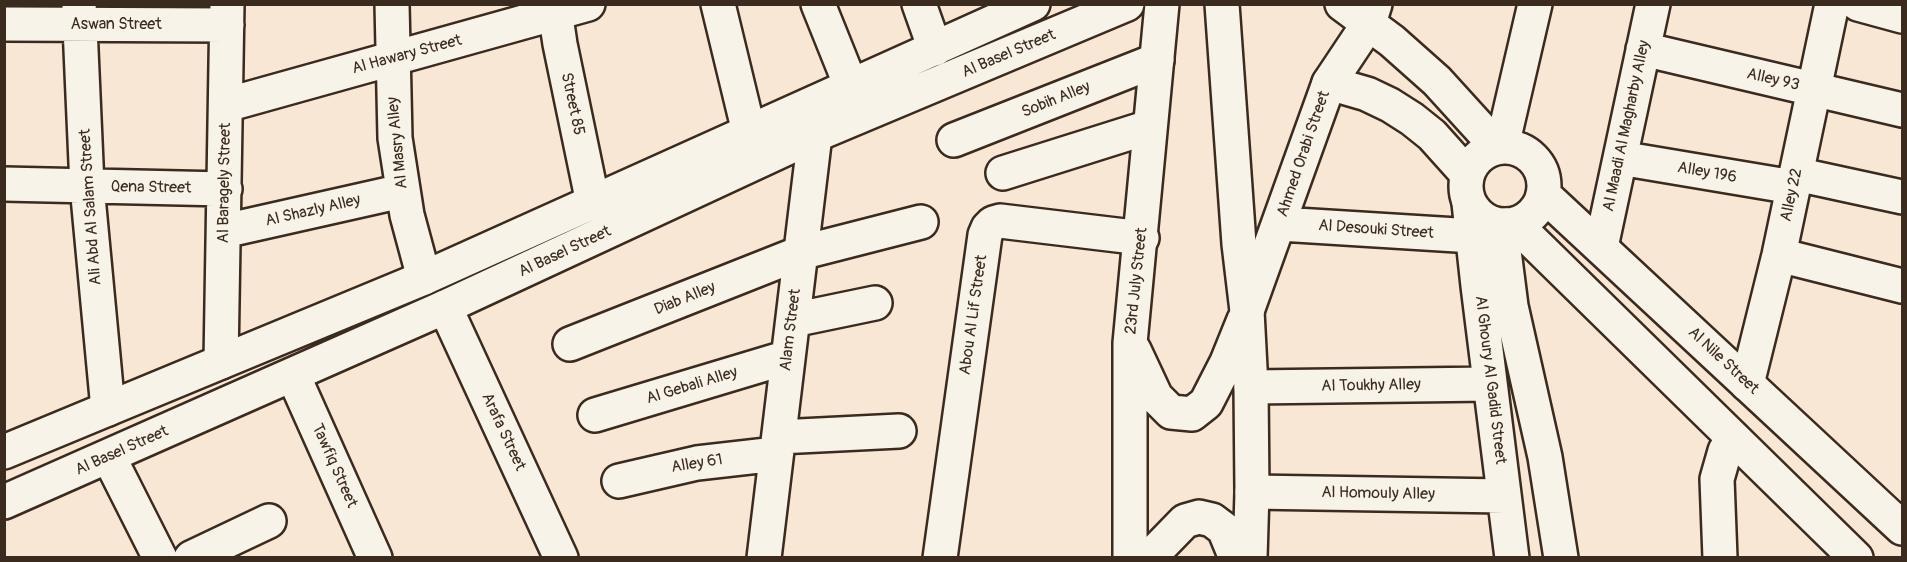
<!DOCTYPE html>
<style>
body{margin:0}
#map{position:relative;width:1907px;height:562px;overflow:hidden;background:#f8e7d5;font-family:Pangolin,sans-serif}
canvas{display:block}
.frame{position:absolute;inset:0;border:6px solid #3b2a1e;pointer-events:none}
</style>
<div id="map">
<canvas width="1907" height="562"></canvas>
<div class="frame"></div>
</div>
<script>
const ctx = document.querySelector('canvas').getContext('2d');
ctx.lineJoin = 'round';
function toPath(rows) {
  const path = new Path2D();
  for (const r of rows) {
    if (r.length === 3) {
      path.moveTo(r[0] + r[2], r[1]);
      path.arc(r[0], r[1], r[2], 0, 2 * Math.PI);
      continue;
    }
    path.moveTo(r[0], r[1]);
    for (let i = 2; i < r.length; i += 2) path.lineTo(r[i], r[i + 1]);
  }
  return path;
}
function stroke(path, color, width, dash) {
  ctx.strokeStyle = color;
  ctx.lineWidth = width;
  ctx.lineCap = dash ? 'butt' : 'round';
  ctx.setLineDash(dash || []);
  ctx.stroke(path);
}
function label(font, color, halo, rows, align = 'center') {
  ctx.font = font + ' Pangolin,sans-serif';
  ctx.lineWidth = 4.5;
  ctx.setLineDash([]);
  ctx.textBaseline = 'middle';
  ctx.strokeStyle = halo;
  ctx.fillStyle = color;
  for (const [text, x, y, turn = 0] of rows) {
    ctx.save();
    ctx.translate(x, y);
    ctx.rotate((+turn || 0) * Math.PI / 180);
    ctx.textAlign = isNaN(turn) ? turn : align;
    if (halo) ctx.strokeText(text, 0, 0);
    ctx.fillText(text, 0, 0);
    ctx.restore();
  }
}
const minor = toPath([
 [79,4,87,186,108,409],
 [392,4,395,138,407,215,424,278],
 [554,4,560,44,593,203],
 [718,4,749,132],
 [818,4,851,86],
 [919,4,935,49],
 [1858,4,1902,16],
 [4,24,227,25],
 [1643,49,1902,110],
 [226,105,588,4],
 [954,140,1157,60],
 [1502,146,1535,4],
 [1620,158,1793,187],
 [1003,173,1149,127],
 [1796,174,1902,197],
 [4,184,225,189],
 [1469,203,1478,286,1512,558],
 [1280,224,1473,236],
 [1506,225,1504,251,1511,306,1545,457,1561,558],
 [224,231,402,191],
 [1601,247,1653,4],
 [1779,255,1902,286],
 [445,307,561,558],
 [1247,311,1329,83,1369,23,1375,4],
 [793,320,875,303],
 [570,344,800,253,921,222],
 [221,362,227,4],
 [293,375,375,558],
 [1747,384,1779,255,1832,4],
 [1251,387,1490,384],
 [595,415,788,357],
 [779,437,899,431],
 [109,457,160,558],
 [619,481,697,463,776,454],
 [1252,492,1504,496],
 [191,558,269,521],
 [764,558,815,135,816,109],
 [940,558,985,235,988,228,993,223,1000,221,1142,238],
 [1720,558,1717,479,1725,451,1733,438]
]);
const major = toPath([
 [1222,4,1239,244,1247,311,1251,387,1252,492,1250,558],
 [1342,4,1392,41,1437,81,1497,147],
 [1329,83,1367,94,1390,105,1412,119,1432,135,1467,174],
 [1505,186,39],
 [1543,194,1902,528],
 [1515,224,1856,558],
 [1134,350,1156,397,1171,412,1192,414,1206,403,1227,362,1244,320],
 [4,452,424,278,1033,4],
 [4,502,445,307,815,135,1127,4],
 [1130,558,1130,343,1162,4],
 [1149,558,1185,521,1199,517,1212,520,1224,529,1236,558]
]);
stroke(minor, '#3b2a1e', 38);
stroke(major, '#3b2a1e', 38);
stroke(minor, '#f7f3e8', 33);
stroke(major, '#f7f3e8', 33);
label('16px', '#3b2a1e', '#f7f3e8', [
 ["Aswan Street",116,25],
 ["Al Basel Street",1009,54,-23],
 ["Al Hawary Street",407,55,-15],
 ["Alley 93",1773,80,13],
 ["Sobih Alley",1056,100,-22],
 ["Street 85",572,104,78],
 ["Al Maadi Al Magharby Alley",1627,126,-78],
 ["Al Masry Alley",398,143,-96],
 ["Ahmed Orabi Street",1304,154,-71],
 ["Alley 196",1707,173,10],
 ["Al Baragely Street",225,183,-89],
 ["Qena Street",151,188,1],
 ["Alley 22",1792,195,-78],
 ["Ali Abd Al Salam Street",91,207,-94],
 ["Al Shazly Alley",313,211,-13],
 ["Al Desouki Street",1376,230,4],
 ["Al Basel Street",565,252,-25],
 ["23rd July Street",1137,281,-84],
 ["Diab Alley",685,299,-22],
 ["Abou Al Lif Street",974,315,-82],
 ["Alam Street",791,330,-83],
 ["Al Nile Street",1723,361,43],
 ["Al Ghoury Al Gadid Street",1490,380,83],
 ["Al Gebali Alley",692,386,-17],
 ["Al Toukhy Alley",1371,386,-1],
 ["Arafa Street",503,432,65],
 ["Al Basel Street",122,451,-24],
 ["Alley 61",697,464,-9],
 ["Tawfiq Street",334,466,66],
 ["Al Homouly Alley",1378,494,1]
]);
</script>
